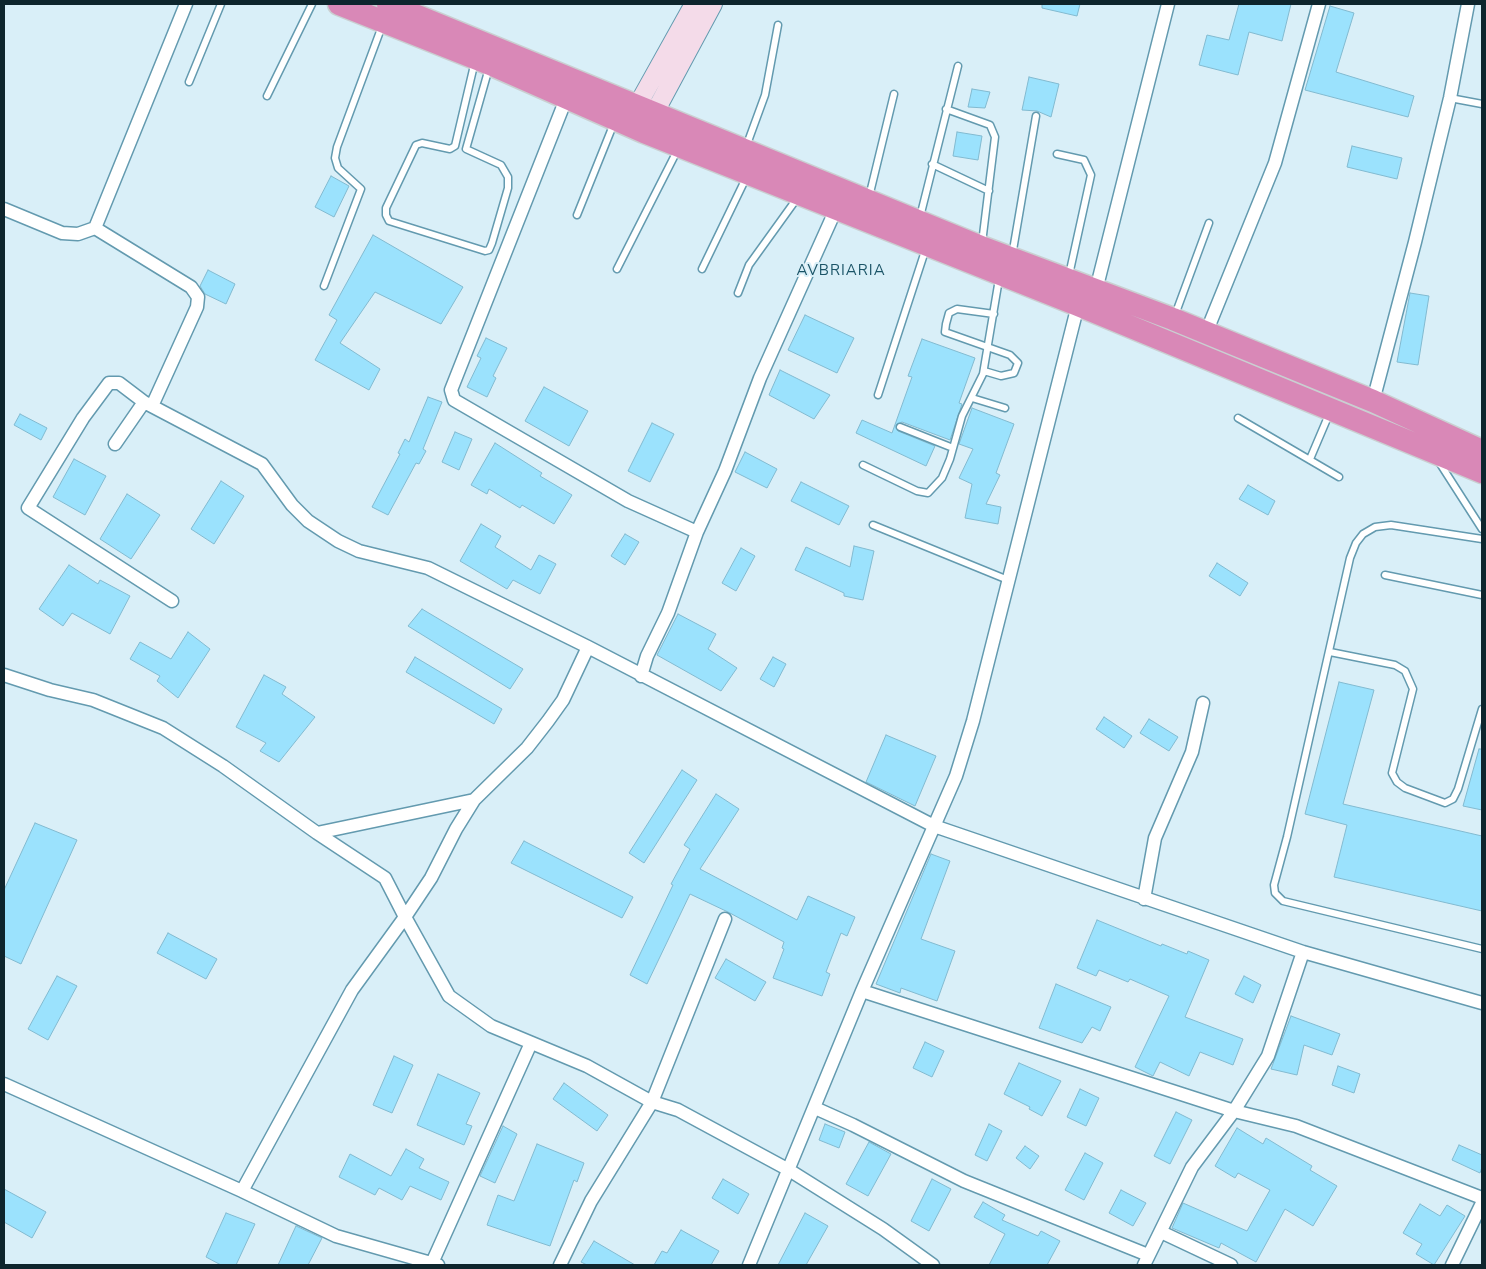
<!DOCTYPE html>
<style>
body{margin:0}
#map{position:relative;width:1486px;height:1269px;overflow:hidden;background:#d9eff8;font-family:"Nunito Sans",sans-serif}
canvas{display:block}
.frame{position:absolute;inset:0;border:5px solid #0e252d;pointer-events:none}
</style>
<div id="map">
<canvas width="1486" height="1269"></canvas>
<div class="frame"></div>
</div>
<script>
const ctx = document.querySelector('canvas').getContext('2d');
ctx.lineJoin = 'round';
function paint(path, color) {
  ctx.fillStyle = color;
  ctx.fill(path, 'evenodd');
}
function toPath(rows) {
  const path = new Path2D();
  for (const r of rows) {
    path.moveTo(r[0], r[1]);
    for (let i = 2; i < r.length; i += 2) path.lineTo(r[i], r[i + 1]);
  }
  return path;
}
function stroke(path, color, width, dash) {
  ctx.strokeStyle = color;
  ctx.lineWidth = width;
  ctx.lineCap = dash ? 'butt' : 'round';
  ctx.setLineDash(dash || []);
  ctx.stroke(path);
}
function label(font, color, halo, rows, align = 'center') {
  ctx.font = font + ' "Nunito Sans",sans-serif';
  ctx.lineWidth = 4;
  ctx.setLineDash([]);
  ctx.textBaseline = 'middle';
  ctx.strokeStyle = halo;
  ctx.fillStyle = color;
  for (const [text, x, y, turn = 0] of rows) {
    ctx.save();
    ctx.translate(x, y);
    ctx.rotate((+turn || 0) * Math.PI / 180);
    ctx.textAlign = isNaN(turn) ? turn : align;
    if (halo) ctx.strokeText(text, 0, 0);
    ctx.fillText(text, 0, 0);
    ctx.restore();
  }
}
const building = toPath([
 [1042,4,1080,4,1077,16,1042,8,1042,4],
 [1239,4,1291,4,1282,41,1249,32,1238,75,1199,65,1207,35,1229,40,1239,4],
 [1330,6,1354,13,1336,72,1414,96,1408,117,1305,90,1330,6],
 [1029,77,1059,84,1051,117,1037,111,1022,110,1029,77],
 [972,89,990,92,985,108,968,107,972,89],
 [957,132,982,136,978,160,953,156,957,132],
 [1352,146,1402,158,1397,179,1347,167,1352,146],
 [331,176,349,186,334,217,315,207,331,176],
 [373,235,463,287,441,324,375,292,340,343,380,369,369,390,315,360,337,320,329,315,373,235],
 [208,270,235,284,226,304,205,294,200,286,208,270],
 [1410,293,1429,296,1418,365,1397,362,1410,293],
 [805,315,854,338,837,373,788,350,805,315],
 [486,338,507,348,493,376,496,378,487,397,467,387,481,358,477,356,486,338],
 [922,339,975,358,959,403,962,404,950,440,902,422,896,425,898,431,935,446,926,466,856,433,862,420,892,433,912,377,908,376,922,339],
 [780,370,830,395,814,419,769,395,780,370],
 [544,387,588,411,569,446,525,421,544,387],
 [428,397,442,402,423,449,426,451,419,464,416,463,388,515,372,507,400,454,398,453,405,439,409,442,428,397],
 [972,408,1014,424,996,473,1000,475,986,504,1001,507,998,524,965,518,972,484,959,478,973,449,959,444,972,408],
 [20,414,47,428,41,440,14,425,20,414],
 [652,423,674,434,650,482,628,471,652,423],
 [455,432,472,439,459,470,442,462,455,432],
 [495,443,542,473,540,476,572,495,554,524,522,505,520,508,489,489,487,494,471,485,495,443],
 [745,452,777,469,767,488,735,472,745,452],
 [74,459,106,476,85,515,53,497,74,459],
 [221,481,244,496,214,544,191,529,221,481],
 [801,482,849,506,839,525,791,501,801,482],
 [1248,485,1275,501,1268,515,1239,499,1248,485],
 [127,494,160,515,131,559,100,539,127,494],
 [481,524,501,536,495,547,531,570,539,555,556,564,540,594,513,580,507,589,460,561,481,524],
 [625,534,639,542,625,565,611,556,625,534],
 [854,546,874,551,863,600,844,596,844,593,795,570,806,547,850,567,854,546],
 [741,548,755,556,736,591,722,583,741,548],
 [1217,563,1248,583,1240,596,1209,576,1217,563],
 [69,565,98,584,100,580,130,596,110,634,72,613,63,626,39,609,69,565],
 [422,609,523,669,510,689,408,626,422,609],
 [678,614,716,634,708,649,737,668,721,691,657,655,678,614],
 [188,632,210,649,178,698,157,681,160,676,130,659,140,642,171,659,188,632],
 [415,657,502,709,494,724,406,672,415,657],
 [773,657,786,664,774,687,760,679,773,657],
 [264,675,286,687,282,694,315,717,279,762,260,751,266,743,236,727,264,675],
 [1339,682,1374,690,1343,804,1482,836,1482,911,1334,877,1347,825,1305,814,1339,682],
 [1104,717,1132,736,1124,748,1096,729,1104,717],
 [1149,719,1178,737,1169,751,1140,733,1149,719],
 [886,735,936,756,915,806,866,782,886,735],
 [1479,749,1482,749,1482,810,1463,806,1479,749],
 [682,770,697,780,644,863,629,853,682,770],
 [716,794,739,809,700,869,797,920,808,896,855,917,847,936,841,933,826,972,830,974,822,996,773,978,784,949,782,948,784,942,728,912,690,894,647,984,630,975,673,885,671,884,690,849,684,845,716,794],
 [35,823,77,840,21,964,4,956,4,890,35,823],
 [524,841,633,897,622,918,511,863,524,841],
 [931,854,950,861,921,939,955,951,937,1001,901,988,900,993,876,984,931,854],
 [1097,920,1161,946,1162,944,1187,954,1188,951,1209,960,1185,1017,1243,1039,1233,1065,1200,1052,1189,1076,1160,1062,1153,1076,1135,1067,1169,996,1130,979,1128,982,1099,970,1096,976,1077,968,1097,920],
 [168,933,217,959,206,979,157,953,168,933],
 [726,959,766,982,755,1001,715,978,726,959],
 [57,976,77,986,48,1040,28,1029,57,976],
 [1244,976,1261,985,1253,1003,1235,994,1244,976],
 [1056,984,1111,1007,1100,1031,1092,1027,1082,1043,1039,1028,1056,984],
 [1291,1016,1340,1034,1332,1055,1304,1045,1297,1075,1271,1069,1291,1016],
 [925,1042,944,1051,932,1077,913,1068,925,1042],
 [394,1056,413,1065,392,1113,373,1105,394,1056],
 [1019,1063,1061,1081,1042,1116,1029,1109,1030,1107,1004,1094,1019,1063],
 [1338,1066,1360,1074,1354,1093,1332,1085,1338,1066],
 [438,1074,480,1093,466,1124,472,1126,464,1145,417,1125,438,1074],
 [564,1083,608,1115,597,1131,553,1099,564,1083],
 [1080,1089,1099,1098,1086,1126,1067,1117,1080,1089],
 [1176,1112,1192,1120,1170,1164,1154,1156,1176,1112],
 [825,1124,845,1132,839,1148,819,1140,825,1124],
 [989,1124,1002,1131,987,1161,975,1155,989,1124],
 [503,1126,517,1134,495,1183,480,1176,503,1126],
 [1237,1128,1263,1144,1266,1138,1284,1149,1312,1166,1310,1170,1337,1186,1313,1226,1285,1209,1256,1262,1221,1243,1219,1248,1172,1228,1183,1203,1247,1231,1270,1190,1238,1173,1235,1178,1215,1166,1237,1128],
 [869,1142,891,1154,868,1196,846,1184,869,1142],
 [537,1144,584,1163,577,1182,574,1180,550,1246,487,1225,498,1195,514,1201,537,1144],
 [1459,1145,1482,1155,1482,1167,1480,1173,1452,1160,1459,1145],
 [1025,1146,1039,1156,1030,1169,1016,1158,1025,1146],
 [406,1149,424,1159,419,1168,449,1182,441,1200,410,1186,402,1200,379,1188,375,1195,339,1177,350,1154,391,1176,406,1149],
 [1085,1153,1103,1163,1084,1200,1065,1190,1085,1153],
 [723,1179,749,1194,738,1214,712,1198,723,1179],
 [932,1179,951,1189,929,1231,911,1221,932,1179],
 [4,1189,46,1212,32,1238,4,1222,4,1189],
 [1121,1190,1146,1203,1133,1226,1109,1213,1121,1190],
 [983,1202,1005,1215,1002,1220,1038,1236,1041,1231,1060,1241,1047,1265,989,1265,1005,1234,974,1217,983,1202],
 [1420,1204,1440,1216,1447,1205,1465,1216,1434,1265,1416,1254,1422,1244,1403,1233,1420,1204],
 [226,1213,255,1224,236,1265,221,1265,206,1257,226,1213],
 [805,1213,828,1226,806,1265,778,1265,805,1213],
 [296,1226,322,1238,308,1265,278,1265,296,1226],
 [681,1230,719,1251,711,1265,654,1265,662,1251,667,1253,681,1230],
 [594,1241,635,1265,587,1265,581,1262,594,1241]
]);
paint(building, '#9be2fd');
stroke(building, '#82bad0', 1);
const lane = toPath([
 [475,61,455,146,450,149,422,143,416,145,386,208,386,215,389,221,485,251,489,250,492,243,508,188,508,177,501,165,466,149,489,68],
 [189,82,221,4],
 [267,96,312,4],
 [1450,98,1482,104],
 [946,109,990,125,995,137,982,243],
 [746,147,765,95,778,25],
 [1057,154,1084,160,1091,175,1069,275],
 [932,164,989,191],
 [869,197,894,94],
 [577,215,614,123],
 [920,217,958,66],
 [1012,256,1036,116],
 [617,269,678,149],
 [702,269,747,176],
 [324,286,361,189,338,168,335,158,337,147,382,26],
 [738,293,749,265,798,197],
 [1175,315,1209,223],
 [984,371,1001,376,1014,373,1018,363,1010,355,945,332,946,324,949,313,957,309,994,314],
 [878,395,926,248],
 [972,398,1005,408],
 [1238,418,1339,477],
 [900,427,953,448],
 [1310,459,1330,412],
 [1439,462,1482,529],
 [863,465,917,491,928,493,942,478,950,459,962,416,983,374,999,279],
 [873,525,1008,580],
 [1482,539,1391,525,1375,527,1363,534,1356,543,1350,558,1287,837,1274,885,1275,893,1283,901,1482,949],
 [1385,575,1482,595],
 [1330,652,1395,665,1405,671,1413,689,1392,773,1397,782,1405,788,1445,803,1453,799,1458,789,1482,709]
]);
const street = toPath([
 [566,99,451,390,454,400,628,501,697,532],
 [4,209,62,233,78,234,95,228,186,4],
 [95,228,191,287,198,297,197,307,152,406],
 [1096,290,1168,4],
 [1206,333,1275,163,1319,4],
 [1373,401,1415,242,1450,98,1468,4],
 [115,444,144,402],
 [172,601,28,508,83,418,109,383,119,383,144,402,262,464,292,505,308,521,338,541,359,551,428,568,588,647,934,826,1303,952,1482,1003],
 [4,675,50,690,93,700,163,728,223,766,317,833,385,878,405,917,352,990,242,1191],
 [641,676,647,656,668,613,697,532,725,471,760,378,836,209],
 [474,800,456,829,431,878,405,917,449,996,491,1026,587,1066,652,1102,725,919],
 [317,833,474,800,527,748,548,721,563,700,588,647],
 [1144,899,1155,838,1192,752,1203,703],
 [862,991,1234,1111,1296,1126,1482,1198],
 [4,1084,242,1191,336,1236,438,1265],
 [815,1108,853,1125,964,1181,1148,1255],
 [1161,1232,1231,1265],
 [432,1263,531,1043],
 [560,1265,591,1201,652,1102,678,1110,789,1170,883,1229,933,1265],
 [749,1265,862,991,956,776,973,721,1078,305],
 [1144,1265,1192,1167,1234,1111,1268,1056,1303,952],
 [1452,1265,1482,1203]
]);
const secondary = toPath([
 [631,117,694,4],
 [649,123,713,4]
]);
const highway = toPath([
 [339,4,490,64,644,132,1078,305,1482,472],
 [388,4,981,247,1173,319,1373,401,1482,451]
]);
stroke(lane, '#639aaf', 9);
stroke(street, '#639aaf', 15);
stroke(secondary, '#639aaf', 20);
stroke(highway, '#cacfd1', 25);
stroke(lane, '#fff', 6);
stroke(street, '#fff', 12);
stroke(secondary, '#f4dbe9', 18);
stroke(highway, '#d988b7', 22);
ctx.letterSpacing = '1px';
label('15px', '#1b5467', '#d9eff8', [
 ["AVBRIARIA",841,271]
]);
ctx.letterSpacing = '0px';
</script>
